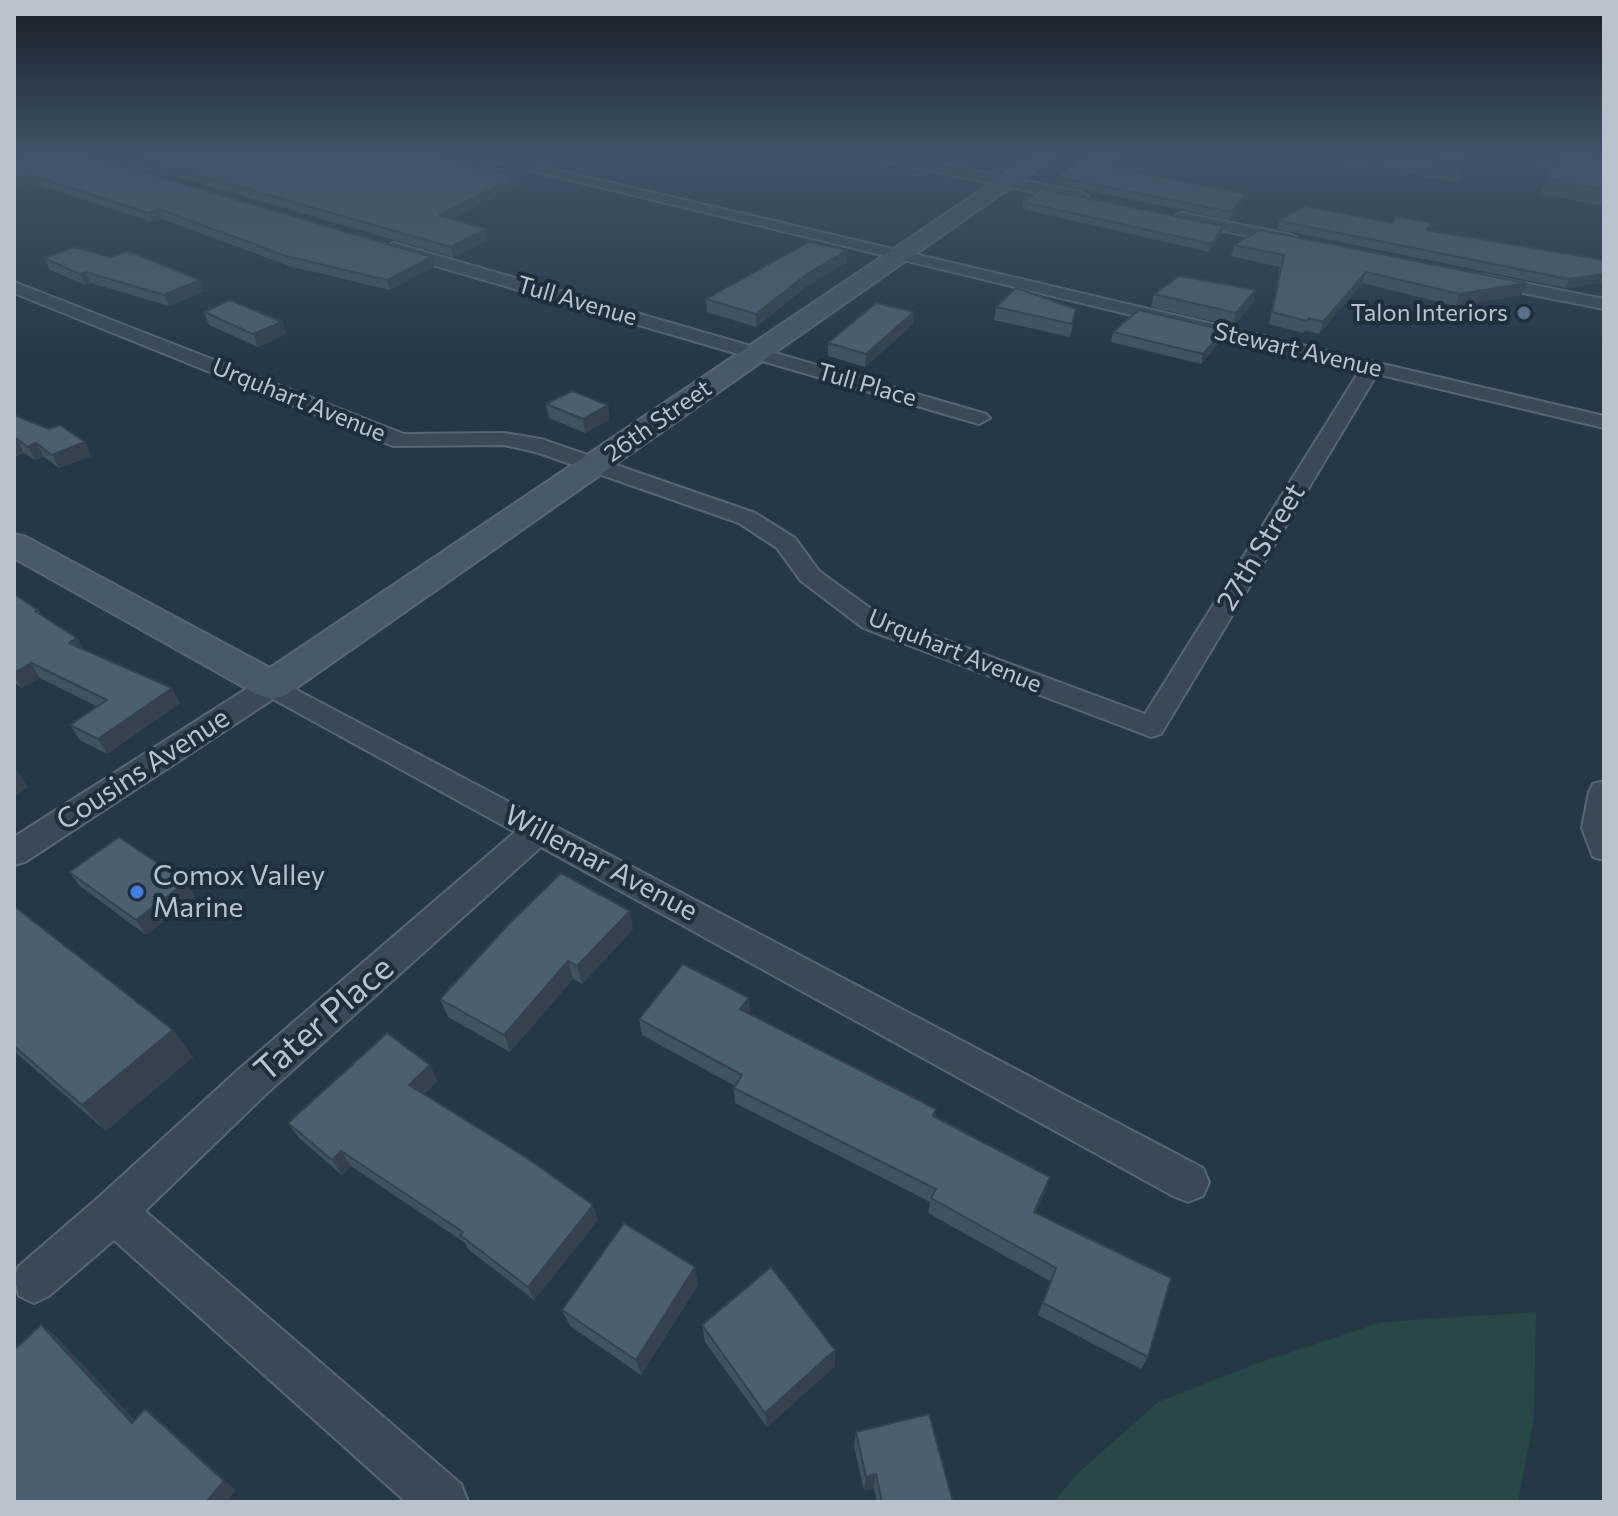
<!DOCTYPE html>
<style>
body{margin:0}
#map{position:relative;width:1618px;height:1516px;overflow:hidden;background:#263746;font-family:Commissioner,sans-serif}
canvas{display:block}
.frame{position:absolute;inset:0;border:16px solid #b8c3ce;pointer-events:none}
</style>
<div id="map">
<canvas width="1618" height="1516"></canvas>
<div class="frame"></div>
</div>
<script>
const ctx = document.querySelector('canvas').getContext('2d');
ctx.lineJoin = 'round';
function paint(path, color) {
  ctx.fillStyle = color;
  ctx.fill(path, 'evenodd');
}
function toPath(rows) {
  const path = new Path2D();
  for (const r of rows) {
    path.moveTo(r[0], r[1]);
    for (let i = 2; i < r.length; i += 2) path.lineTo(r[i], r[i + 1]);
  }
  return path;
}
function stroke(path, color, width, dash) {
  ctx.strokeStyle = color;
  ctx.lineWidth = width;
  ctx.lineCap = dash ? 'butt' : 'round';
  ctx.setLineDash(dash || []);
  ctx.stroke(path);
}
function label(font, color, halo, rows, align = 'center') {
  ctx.font = font + ' Commissioner,sans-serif';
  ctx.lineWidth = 8;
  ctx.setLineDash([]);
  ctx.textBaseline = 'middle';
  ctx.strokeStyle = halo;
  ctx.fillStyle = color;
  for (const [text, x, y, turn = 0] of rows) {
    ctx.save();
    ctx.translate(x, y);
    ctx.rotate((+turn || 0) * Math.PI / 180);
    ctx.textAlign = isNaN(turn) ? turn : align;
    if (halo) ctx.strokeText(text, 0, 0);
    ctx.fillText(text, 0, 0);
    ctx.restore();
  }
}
paint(toPath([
 [1536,1312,1534,1417,1518,1502,1054,1502,1076,1475,1158,1402,1255,1364,1382,1322]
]), '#284746');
const street = toPath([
 [471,156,497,156,1604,416,1604,428,1377,374,1161,734,1151,737,863,628,801,581,777,548,739,523,536,452,504,445,393,446,14,293,14,282,404,434,504,433,541,439,755,513,795,538,819,571,881,616,1145,714,1360,370,471,156],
 [872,156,901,156,1081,192,1089,197,1081,202,879,160,872,156],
 [1528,156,1560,156,1604,164,1604,172,1535,160,1528,156],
 [1182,213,1292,235,1300,240,1292,245,1176,221,1176,215,1182,213],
 [394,243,986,414,990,418,979,424,972,422,388,252,386,248,394,243],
 [1484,275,1604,299,1604,309,1478,284,1475,280,1478,276,1484,275],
 [272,677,1203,1168,1209,1182,1203,1196,1188,1202,1173,1196,541,847,266,1094,145,1211,461,1484,468,1502,406,1502,114,1240,49,1296,34,1303,19,1296,14,1276,19,1266,99,1197,238,1070,515,832,273,699,25,862,14,865,14,837,262,679,272,677],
 [1604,781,1604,860,1593,857,1582,828,1589,792,1593,784,1604,781]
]);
const secondary = toPath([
 [1032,156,1055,156,286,695,272,699,258,695,14,558,14,534,26,537,270,668,1032,156]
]);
stroke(street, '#596672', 4);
stroke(secondary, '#596672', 4);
paint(street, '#3a4955');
paint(secondary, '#485868');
paint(toPath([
 [105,156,440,156,478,167,478,170,517,186,452,219,488,239,453,257],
 [1085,156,1132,156,1132,159,1118,169,1243,201,1230,220,1056,184,1057,177],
 [1313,156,1479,156,1456,182],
 [1561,156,1604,156,1604,206,1540,194,1547,179],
 [14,159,432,257,434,266,390,290,289,266,162,219,152,222,32,183],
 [1023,202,1223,226,1221,233,1209,252,1022,209],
 [1279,221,1428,231,1604,260,1604,282,1565,288,1277,229],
 [1234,245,1521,295,1455,306,1362,283,1319,334,1305,330,1303,333,1269,324,1280,267,1231,256],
 [44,258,200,280,204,291,169,306,91,283,85,285,50,270],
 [847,262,807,286,756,327,707,312,706,299],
 [1154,294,1253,303,1233,326,1151,307],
 [996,307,1076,309,1070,337,994,320],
 [204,312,282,322,286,334,258,347,209,325],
 [913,324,865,367,828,356,828,343],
 [1224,330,1221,340,1201,364,1111,342,1113,332],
 [546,404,610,419,585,433,549,418],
 [14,415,85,442,91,456,59,468,44,457,35,460,24,453,17,456,14,455],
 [14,594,38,610,42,616,84,649,180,703,107,754,80,740,70,725,98,707,40,678,22,688,14,683],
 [69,872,186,882,195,897,146,935,80,886],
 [14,906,173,1030,193,1057,106,1131,14,1051],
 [633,929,582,984,573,979,510,1052,448,1017,440,999],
 [750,1014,936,1109,935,1117,1045,1192,1035,1213,1148,1357,1141,1369,1038,1315,1050,1281,928,1213,930,1202,735,1103,734,1088,735,1086,642,1035,639,1019],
 [430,1065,437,1081,424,1094,598,1220,534,1300,468,1249,465,1243,351,1166,342,1175,299,1138,288,1123],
 [698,1285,641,1375,570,1326,562,1310],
 [702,1325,835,1350,835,1366,767,1427,705,1342],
 [856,1432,953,1502,877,1502,874,1488,864,1490,854,1446]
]), '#41525f');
paint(toPath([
 [1127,156,1132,156,1132,159,1111,176,1112,168],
 [1471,156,1479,156,1456,182,1463,165],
 [28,174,32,183,14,189,14,178],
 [515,177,517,186,441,224,439,215],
 [1245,194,1243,201,1230,220,1232,212],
 [159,209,162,219,152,222,149,213],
 [1223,226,1221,233,1209,252,1211,244],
 [486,229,488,239,453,257,451,247],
 [847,250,847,262,807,286,756,327,756,314,807,274],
 [432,257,434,266,390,290,387,280],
 [86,272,91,283,85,285,80,274],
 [1366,272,1362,283,1319,334,1323,322],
 [1604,274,1604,282,1565,288,1569,279],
 [200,280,204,291,169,306,164,295],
 [1526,283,1521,295,1455,306,1460,294],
 [1256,290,1253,303,1233,326,1236,313],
 [914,312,913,324,865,367,866,354],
 [282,322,286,334,258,347,253,334],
 [1224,330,1221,340,1201,364,1203,354],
 [608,405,610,419,585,433,583,419],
 [17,439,24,453,17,456,14,452,14,440],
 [85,442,91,456,59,468,52,455],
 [36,443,44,457,35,460,28,447],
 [77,638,86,653,69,643],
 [31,663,40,678,22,688,14,676,14,673],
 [172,688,180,703,107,754,98,739],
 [14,767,28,787,14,797],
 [186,882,195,897,146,935,136,920],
 [630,911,633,929,582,984,577,966],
 [568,961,573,979,510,1052,504,1035],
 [749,998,750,1014,740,1009],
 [173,1030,193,1057,106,1131,82,1105],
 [430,1065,437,1081,417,1101,409,1085],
 [341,1151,351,1166,342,1175,332,1160],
 [1050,1177,1045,1192,1029,1226,1034,1212],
 [593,1205,598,1220,534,1300,528,1287],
 [695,1267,698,1285,641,1375,636,1360],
 [41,1325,56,1336,146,1432,132,1423],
 [835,1350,835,1366,767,1427,765,1413],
 [145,1409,158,1419,236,1490,226,1502,206,1502],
 [876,1474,874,1488,864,1490,866,1477]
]), '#35424d');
const building = toPath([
 [22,156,87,156,432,257,387,280,286,256,159,209,149,213,28,174,14,178,14,159,22,156],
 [132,156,440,156,478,167,474,169,515,177,439,215,486,229,451,247,132,156],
 [1085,156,1127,156,1112,168,1245,194,1232,212,1057,177,1085,156],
 [1415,156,1471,156,1463,165,1415,156],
 [1561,156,1593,156,1604,158,1604,189,1547,179,1561,156],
 [1041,189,1223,226,1211,244,1023,202,1041,189],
 [1305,206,1393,223,1396,216,1431,223,1426,230,1604,260,1604,274,1569,279,1279,221,1305,206],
 [1260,230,1526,283,1460,294,1366,272,1323,322,1309,318,1307,321,1272,312,1284,255,1234,245,1260,230],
 [809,242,847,250,807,274,756,314,706,299,809,242],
 [74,247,110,257,128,251,200,280,164,295,86,272,80,274,44,258,74,247],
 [1180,276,1256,290,1236,313,1154,294,1180,276],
 [1016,288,1076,309,1072,324,996,307,1016,288],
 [230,300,282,322,253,334,204,312,230,300],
 [876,303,914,312,866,354,828,343,876,303],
 [1139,310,1224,330,1203,354,1113,332,1139,310],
 [572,391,608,405,583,419,546,404,572,391],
 [14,415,49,429,60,425,85,442,52,455,36,443,28,447,17,439,14,440,14,415],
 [14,594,38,610,35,611,77,638,69,643,172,688,98,739,70,725,107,700,31,663,14,673,14,594],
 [119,837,186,882,136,920,69,872,119,837],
 [561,873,630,911,577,966,568,961,504,1035,440,999,508,925,561,873],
 [14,906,173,1030,82,1105,14,1046,14,906],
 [683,964,749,998,740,1009,936,1109,933,1116,1050,1177,1034,1212,1171,1278,1148,1357,1043,1303,1056,1268,931,1198,936,1189,734,1088,742,1075,639,1019,683,964],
 [387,1033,430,1065,409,1085,527,1158,593,1205,528,1287,460,1235,463,1232,341,1151,332,1160,288,1123,387,1033],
 [624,1223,695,1267,636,1360,562,1310,624,1223],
 [771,1267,835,1350,765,1413,702,1325,771,1267],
 [41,1325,132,1423,145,1409,224,1481,206,1502,16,1502,14,1500,14,1350,41,1325],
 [929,1414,953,1502,882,1502,876,1474,866,1477,856,1432,929,1414]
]);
paint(building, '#4c5f6e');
stroke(building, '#35424d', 2);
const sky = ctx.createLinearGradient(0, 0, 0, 368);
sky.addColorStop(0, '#151e26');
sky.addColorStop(0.42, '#415368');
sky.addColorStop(1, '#41536800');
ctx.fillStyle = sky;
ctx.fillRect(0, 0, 1618, 368);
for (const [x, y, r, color] of [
 [1524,313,8,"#5c6f8a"],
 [137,892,8,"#3f7fe0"]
]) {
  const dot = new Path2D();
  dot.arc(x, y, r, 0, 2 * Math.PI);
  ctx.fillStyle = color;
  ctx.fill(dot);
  stroke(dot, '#1f2e3b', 3);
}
label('24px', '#b8c3ce', '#1f2e3b', [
 ["Tull Avenue",577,301,16],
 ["Stewart Avenue",1298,350,13],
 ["Tull Place",867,385,16],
 ["Urquhart Avenue",299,400,22],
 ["26th Street",658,421,-35],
 ["Urquhart Avenue",955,651,22]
]);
label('24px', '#b8c3ce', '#1f2e3b', [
 ["Talon Interiors",1508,313]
], 'right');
label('28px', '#b8c3ce', '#1f2e3b', [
 ["27th Street",1261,547,-59],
 ["Cousins Avenue",143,769,-33],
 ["Willemar Avenue",601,863,28]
]);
label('28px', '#b8c3ce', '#1f2e3b', [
 ["Comox Valley",153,876],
 ["Marine",153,908]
], 'left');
label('34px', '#b8c3ce', '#1f2e3b', [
 ["Tater Place",324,1019,-41]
]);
</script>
